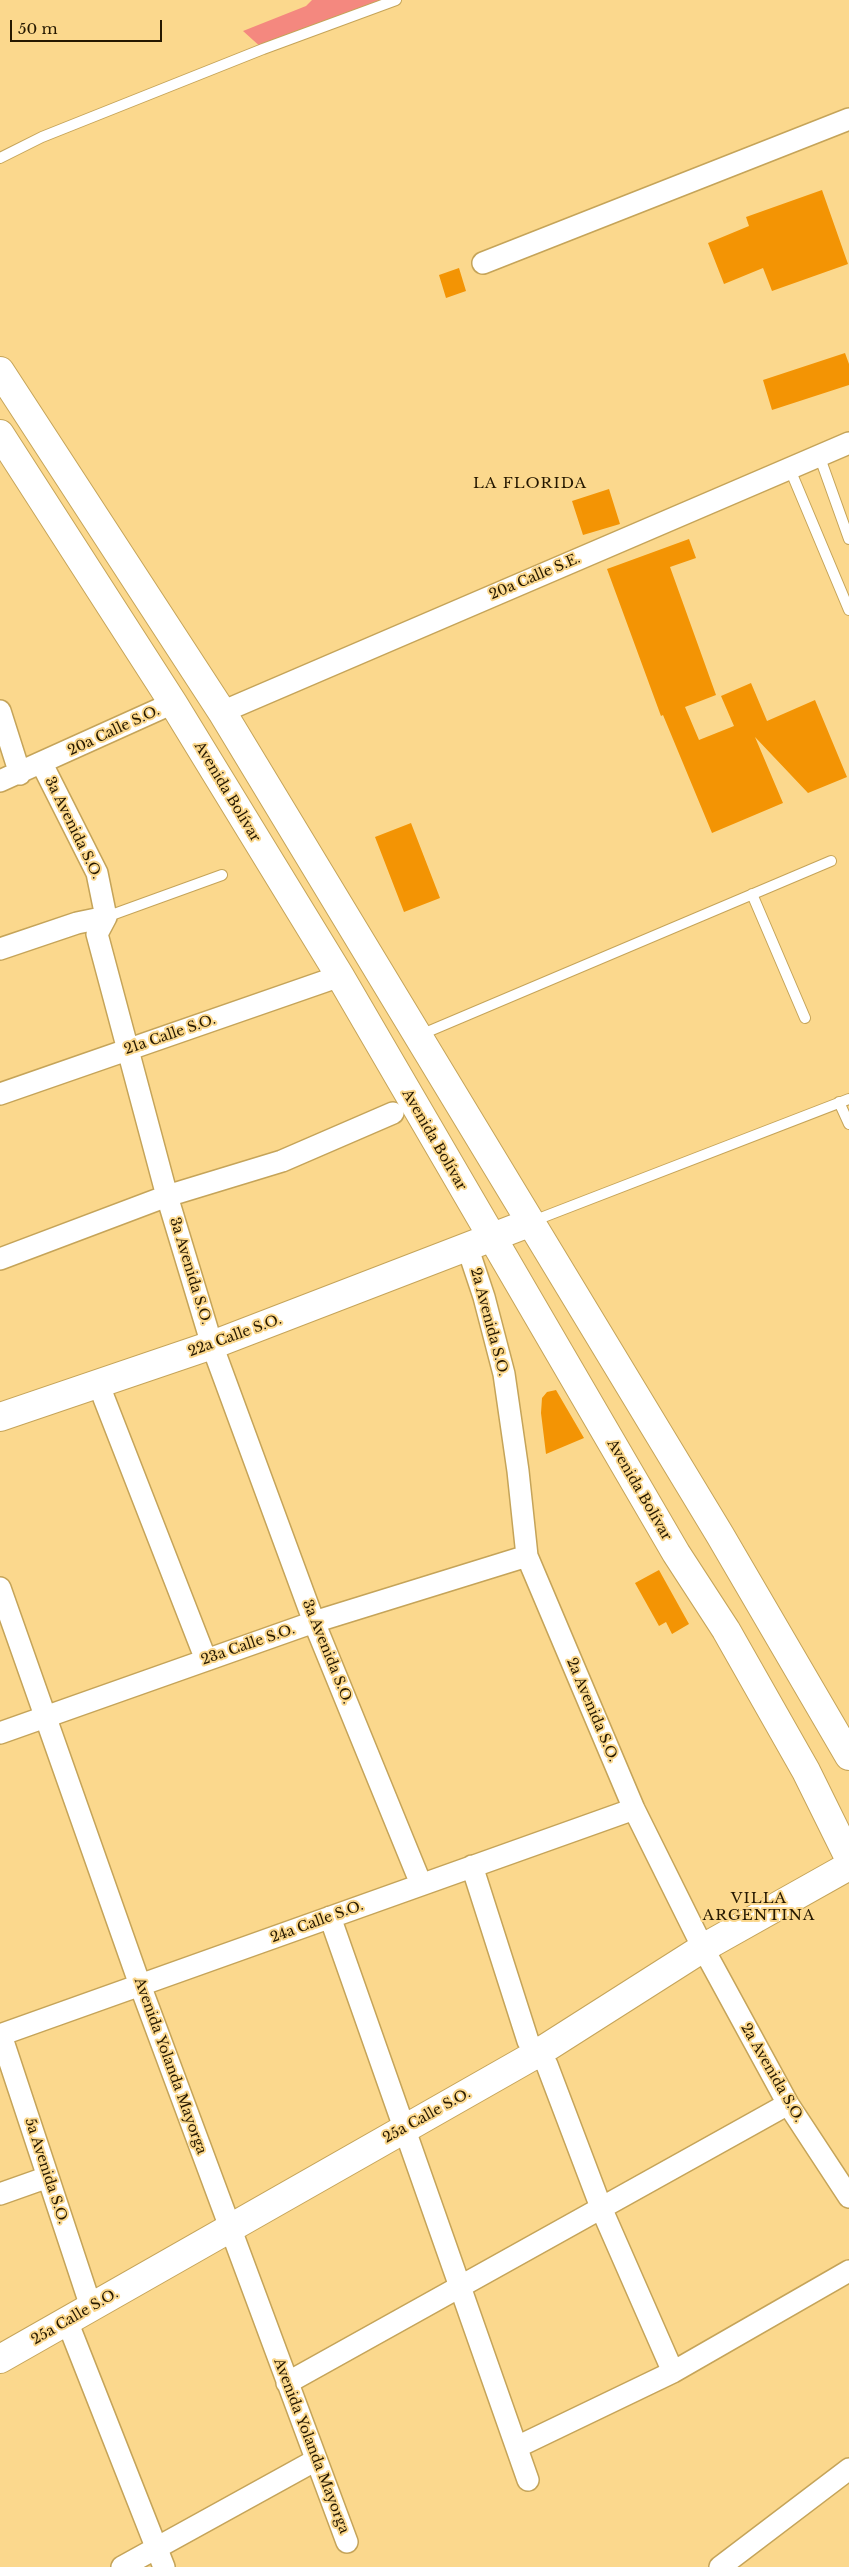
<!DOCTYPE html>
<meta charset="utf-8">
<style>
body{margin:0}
#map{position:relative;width:849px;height:2567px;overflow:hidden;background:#fbd88d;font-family:"Libre Baskerville",serif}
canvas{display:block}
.scale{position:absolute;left:10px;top:20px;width:152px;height:22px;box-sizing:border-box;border:2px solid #251800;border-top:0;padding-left:6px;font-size:15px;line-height:18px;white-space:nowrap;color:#251800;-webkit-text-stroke:4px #fbd88d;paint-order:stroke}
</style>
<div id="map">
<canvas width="849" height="2567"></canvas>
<div class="scale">50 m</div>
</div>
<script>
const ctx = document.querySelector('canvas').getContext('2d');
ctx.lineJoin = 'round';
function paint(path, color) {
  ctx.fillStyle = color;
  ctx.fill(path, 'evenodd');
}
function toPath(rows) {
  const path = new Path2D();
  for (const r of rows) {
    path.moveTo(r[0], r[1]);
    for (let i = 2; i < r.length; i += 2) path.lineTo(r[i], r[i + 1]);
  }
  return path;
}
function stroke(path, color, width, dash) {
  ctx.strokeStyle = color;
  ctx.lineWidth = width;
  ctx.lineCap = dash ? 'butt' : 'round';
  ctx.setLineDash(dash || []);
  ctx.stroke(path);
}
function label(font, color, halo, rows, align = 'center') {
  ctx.font = font + ' "Libre Baskerville",serif';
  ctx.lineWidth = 4;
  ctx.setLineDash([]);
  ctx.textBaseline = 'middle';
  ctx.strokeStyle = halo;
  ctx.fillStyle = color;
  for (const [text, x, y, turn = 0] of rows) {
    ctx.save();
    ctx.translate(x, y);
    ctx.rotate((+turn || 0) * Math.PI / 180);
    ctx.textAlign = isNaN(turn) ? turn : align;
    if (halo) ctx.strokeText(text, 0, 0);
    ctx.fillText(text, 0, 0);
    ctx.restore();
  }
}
paint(toPath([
 [312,0,396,0,263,49,243,31,306,6]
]), '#f4887f');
paint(toPath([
 [822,190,848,264,772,291,763,268,724,284,708,243,749,226,746,217],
 [459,268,466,291,446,298,439,275],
 [845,353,849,364,849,385,772,410,763,380],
 [609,489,620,524,583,535,572,501],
 [689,539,696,558,670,567,716,695,685,707,699,740,734,726,721,696,751,683,767,721,815,700,847,777,808,793,755,737,783,803,712,833,663,715,661,716,607,569],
 [411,823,440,898,404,912,375,837],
 [556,1390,584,1438,546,1454,541,1413,542,1398,547,1392],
 [659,1570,689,1624,672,1634,666,1622,659,1626,635,1583]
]), '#f39404');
const lane = toPath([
 [0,158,42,137,263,49,396,0],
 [819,455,849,539],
 [789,467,849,610],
 [752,894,805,1018],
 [106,917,222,875],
 [420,1035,831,861],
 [839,1102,849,1124],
 [533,1221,849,1099]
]);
const street = toPath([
 [483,263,849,119],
 [0,711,20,774],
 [222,712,849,443],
 [42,764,97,873,106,917,97,934,167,1196,212,1345,314,1622,421,1884],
 [0,781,173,703],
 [0,949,77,923,106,917],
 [0,1094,340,976],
 [467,1246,484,1297,504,1374,518,1471,527,1556,634,1809,703,1948,788,2104,849,2197],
 [0,1259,167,1196,282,1161,393,1113],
 [98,1383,206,1660],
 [0,1588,140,1985,347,2542],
 [0,1733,314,1622,527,1556],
 [472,1866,528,2041,547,2065,602,2210,673,2372],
 [330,1917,528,2480],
 [0,2035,634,1809],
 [1,2035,91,2307],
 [0,2194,48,2177],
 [67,2321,164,2567],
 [287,2383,788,2104],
 [517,2447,673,2372,849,2271],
 [122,2567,316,2460],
 [720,2567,849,2469]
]);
const secondary = toPath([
 [0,371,222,712,720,1535,849,1756],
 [0,434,173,703,340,976,676,1553,726,1630,806,1771,849,1858],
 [0,1417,212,1345,529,1223],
 [0,2359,538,2053,703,1948,849,1866]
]);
stroke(lane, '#c5a459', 12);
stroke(street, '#c5a459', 24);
stroke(secondary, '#c5a459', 30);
stroke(lane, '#fff', 10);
stroke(street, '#fff', 21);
stroke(secondary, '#fff', 28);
label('14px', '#251800', '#fbd88d', [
 ["20a Calle S.E.",535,577,-23],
 ["20a Calle S.O.",114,731,-25],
 ["Avenida Bolívar",227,792,59],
 ["3a Avenida S.O.",73,828,64],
 ["21a Calle S.O.",170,1035,-19],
 ["Avenida Bolívar",434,1140,60],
 ["3a Avenida S.O.",190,1271,73],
 ["2a Avenida S.O.",489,1322,75],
 ["22a Calle S.O.",235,1336,-20],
 ["Avenida Bolívar",639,1490,60],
 ["23a Calle S.O.",248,1645,-19],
 ["3a Avenida S.O.",327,1652,68],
 ["2a Avenida S.O.",592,1710,67],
 ["24a Calle S.O.",317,1922,-20],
 ["Avenida Yolanda Mayorga",170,2066,70],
 ["2a Avenida S.O.",772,2073,60],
 ["25a Calle S.O.",427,2116,-29],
 ["5a Avenida S.O.",46,2171,72],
 ["25a Calle S.O.",75,2317,-30],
 ["Avenida Yolanda Mayorga",311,2446,69]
]);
ctx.letterSpacing = '1px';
label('15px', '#251800', '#fbd88d', [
 ["LA FLORIDA",530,484],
 ["VILLA",759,1899],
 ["ARGENTINA",759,1916]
]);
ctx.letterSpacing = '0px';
</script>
